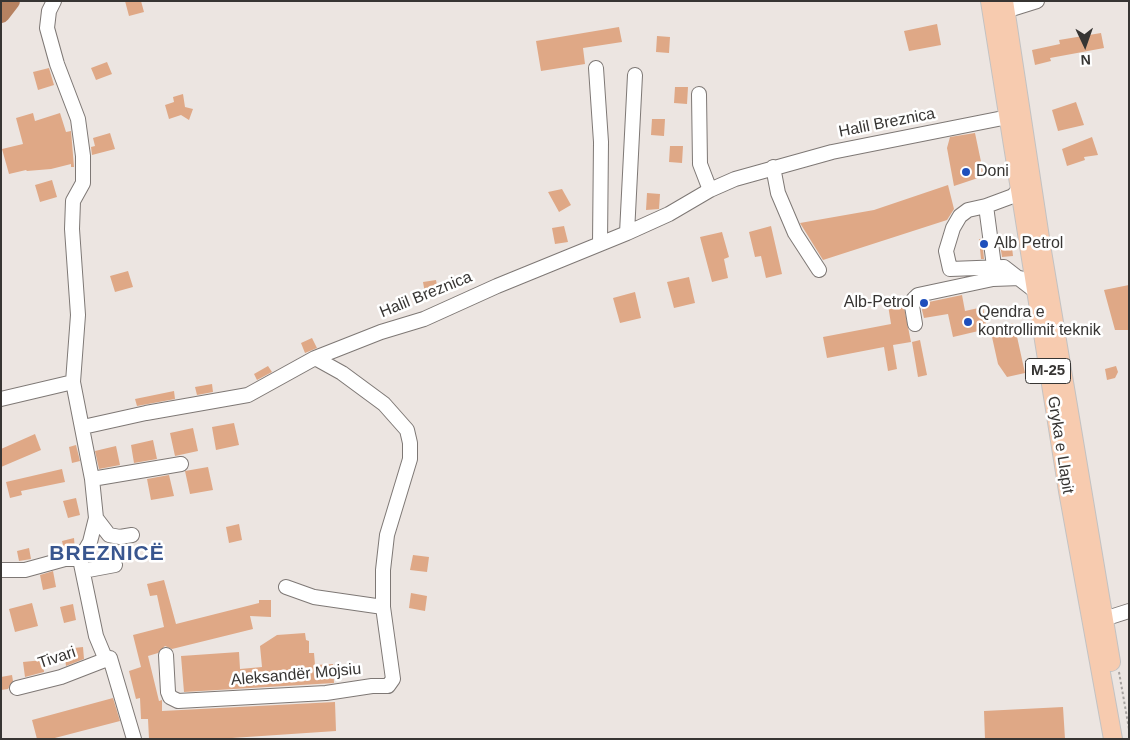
<!DOCTYPE html>
<meta charset="utf-8">
<style>
body{margin:0}
#map{position:relative;width:1130px;height:740px;overflow:hidden;background:#ece5e1;font-family:Helvetica,sans-serif}
canvas{display:block}
.frame{position:absolute;inset:0;border:2px solid #373533;pointer-events:none}
.north{position:absolute;left:1060px;top:20px;width:50px;height:50px;-webkit-text-stroke:4px #fff;paint-order:stroke;rotate:177deg;font-size:14px;font-weight:700;line-height:20px;text-align:center;color:#373533}
.north::after{content:'';display:block;margin:auto;width:18px;height:22px;background:#373533;clip-path:polygon(50% 0,100% 100%,50% 72%,0 100%)}
</style>
<div id="map">
<canvas width="1130" height="740"></canvas>
<div class="frame"></div>
<div class="north">N</div>
</div>
<script>
const ctx = document.querySelector('canvas').getContext('2d');
ctx.lineJoin = 'round';
function toPath(rows) {
  const path = new Path2D();
  for (const r of rows) {
    path.moveTo(r[0], r[1]);
    for (let i = 2; i < r.length; i += 2) path.lineTo(r[i], r[i + 1]);
  }
  return path;
}
function stroke(path, color, width, dash) {
  ctx.strokeStyle = color;
  ctx.lineWidth = width;
  ctx.lineCap = dash ? 'butt' : 'round';
  ctx.setLineDash(dash || []);
  ctx.stroke(path);
}
function paint(path, color) {
  ctx.fillStyle = color;
  ctx.fill(path, 'evenodd');
}
function label(font, color, halo, rows, align = 'center') {
  ctx.font = font + ' Helvetica,sans-serif';
  ctx.lineWidth = 5;
  ctx.setLineDash([]);
  ctx.textBaseline = 'middle';
  ctx.strokeStyle = halo;
  ctx.fillStyle = color;
  for (const [text, x, y, turn = 0] of rows) {
    ctx.save();
    ctx.translate(x, y);
    ctx.rotate((+turn || 0) * Math.PI / 180);
    ctx.textAlign = isNaN(turn) ? turn : align;
    if (halo) ctx.strokeText(text, 0, 0);
    ctx.fillText(text, 0, 0);
    ctx.restore();
  }
}
stroke(toPath([
 [1,14,11,1]
]), '#b68261', 18);
paint(toPath([
 [125,1,141,1,144,12,129,16],
 [937,24,941,45,909,51,904,31],
 [619,27,622,42,583,48,585,64,541,71,536,41],
 [1101,33,1104,48,1050,58,1051,61,1035,65,1032,50,1060,44,1059,40],
 [657,36,670,37,669,53,656,52],
 [107,62,112,74,96,80,91,68],
 [49,68,54,85,38,90,33,72],
 [675,87,688,87,687,104,674,103],
 [183,94,185,107,193,109,189,120,181,115,169,119,165,105,174,102,173,97],
 [1076,102,1084,125,1058,131,1052,110],
 [33,113,35,121,60,113,66,132,71,131,74,167,71,167,71,164,51,169,27,171,26,170,9,174,2,149,23,144,16,118],
 [652,119,665,119,664,136,651,135],
 [110,133,115,149,92,155,91,147,95,146,93,138],
 [975,133,984,176,954,186,947,148,950,137],
 [1092,137,1098,155,1084,157,1085,160,1067,166,1062,149],
 [670,146,683,146,682,163,669,162],
 [52,180,57,197,40,202,35,185],
 [948,185,954,209,947,220,823,260,800,223,874,210],
 [562,189,571,205,559,212,548,192],
 [647,193,660,194,659,209,646,210],
 [564,226,568,242,555,244,552,228],
 [771,226,782,274,766,278,761,256,755,257,749,232],
 [722,232,729,257,724,259,728,278,712,282,700,237],
 [999,238,1011,238,1013,256,1002,257],
 [979,239,982,239,984,259,981,259],
 [128,271,133,287,115,292,110,276],
 [689,277,695,303,674,308,667,282],
 [436,280,439,296,426,299,423,282],
 [1129,285,1129,330,1115,330,1104,290],
 [635,292,641,318,620,323,613,298],
 [962,295,965,311,983,307,987,329,953,337,948,314,924,318,922,310,924,303],
 [903,302,911,342,893,345,897,369,888,371,884,347,827,358,823,337,891,324,888,305],
 [1014,323,1025,373,1007,377,998,364,990,328],
 [312,338,317,348,305,353,301,343],
 [920,340,927,375,918,377,912,342],
 [268,366,272,372,257,380,254,374],
 [1116,366,1118,372,1115,378,1107,380,1105,369],
 [212,384,213,392,197,395,195,387],
 [174,391,175,399,137,406,135,399],
 [234,423,239,445,216,450,212,427],
 [193,428,198,451,175,456,170,433],
 [35,434,41,450,1,467,1,449],
 [153,440,157,459,134,463,131,445],
 [76,445,80,461,72,463,69,447],
 [116,446,120,465,99,469,95,451],
 [208,467,213,490,190,494,185,471],
 [62,469,65,482,21,491,22,495,10,498,6,482],
 [169,475,174,496,151,500,147,479],
 [76,498,80,515,68,518,63,501],
 [239,524,242,540,229,543,226,527],
 [74,538,75,550,64,550,62,541],
 [29,548,31,559,19,561,17,551],
 [413,555,429,557,427,572,410,570],
 [53,571,56,587,43,590,40,575],
 [164,580,176,624,259,603,259,600,271,600,271,617,250,616,253,629,172,649,165,646,158,653,148,656,159,701,162,700,162,711,335,702,336,731,217,739,149,739,148,719,141,719,140,698,136,699,129,671,141,667,133,635,164,627,157,595,150,596,147,584],
 [411,593,427,596,425,611,409,608],
 [32,603,38,626,15,632,9,609],
 [73,604,76,620,64,623,60,607],
 [305,633,306,640,309,641,309,653,314,653,315,665,333,664,334,683,184,692,181,656,239,652,240,669,262,667,260,646,277,635],
 [83,647,84,659,66,666,64,649],
 [43,660,44,672,25,677,23,662],
 [12,675,13,681,8,689,1,690,1,677],
 [113,698,120,721,51,739,37,739,32,720],
 [1063,707,1065,739,985,739,984,711]
]), '#dfa886');
const minor = toPath([
 [54,1,49,11,47,28,57,64,78,119,83,156,83,183,73,201,72,229,78,315,73,382,92,479,96,518,90,542,80,559,96,636,106,660],
 [1005,11,1037,1],
 [596,68,601,142,600,243],
 [699,94,700,164,710,190],
 [773,167,778,193,795,233,819,270],
 [1019,189,1013,196,986,206,968,210,960,216,953,228,946,251,950,269,1004,267,1035,291],
 [986,206,994,266],
 [627,233,635,75],
 [915,324,912,306,913,300,918,295,993,279,1020,278],
 [1,399,73,382],
 [83,427,146,413,248,395,315,358,381,332,424,319,497,286,627,233,669,214,710,190,735,179,832,152,1008,117],
 [92,479,181,464],
 [96,518,109,535,120,537,132,535],
 [1,570,25,570,65,559,80,559],
 [83,571,115,565],
 [286,587,314,597,383,607],
 [1104,619,1129,611],
 [166,655,168,692,170,697,178,701,326,693,372,686,388,686,393,679,383,607,383,570,387,535,410,459,410,443,407,430,384,404,342,373,315,358],
 [17,688,61,677,110,658,134,739]
]);
const major = toPath([
 [990,1,1068,491,1113,739],
 [1004,1,1042,251,1111,662]
]);
stroke(minor, '#7e7875', 16);
stroke(major, '#c3c2c2', 20);
stroke(toPath([
 [1119,672,1129,729]
]), '#a7a29f', 2, [2.5, 2.5]);
stroke(minor, '#fff', 14);
stroke(major, '#f7cbaf', 18);
for (const [x, y, r, color] of [
 [966,172,5,"#1e4fbc"],
 [984,244,5,"#1e4fbc"],
 [924,303,5,"#1e4fbc"],
 [968,322,5,"#1e4fbc"]
]) {
  const dot = new Path2D();
  dot.arc(x, y, r, 0, 2 * Math.PI);
  ctx.fillStyle = color;
  ctx.fill(dot);
  stroke(dot, '#fff', 2);
}
for (const [x, y, w] of [
 [1048,371,45]
]) {
  const box = new Path2D();
  box.roundRect(x - w / 2, y - 12.5, w, 25, 4);
  ctx.fillStyle = '#fff';
  ctx.fill(box);
  stroke(box, '#373533', 1);
}
label('bold 15px', '#373533', null, [
 ["M-25",1048,371]
]);
label('16px', '#373533', '#fff', [
 ["Halil Breznica",887,123,-11],
 ["Halil Breznica",426,295,-22],
 ["Gryka e Llapit",1060,445,81],
 ["Tivari",57,658,-18],
 ["Aleksandër Mojsiu",296,675,-5]
]);
label('16px', '#373533', '#fff', [
 ["Doni",976,172],
 ["Alb Petrol",994,244],
 ["Alb-Petrol",914,303,"right"],
 ["Qendra e",978,313],
 ["kontrollimit teknik",978,331]
], 'left');
ctx.letterSpacing = '1px';
label('bold 21px', '#39568f', '#fff', [
 ["BREZNICË",107,554]
]);
ctx.letterSpacing = '0px';
</script>
